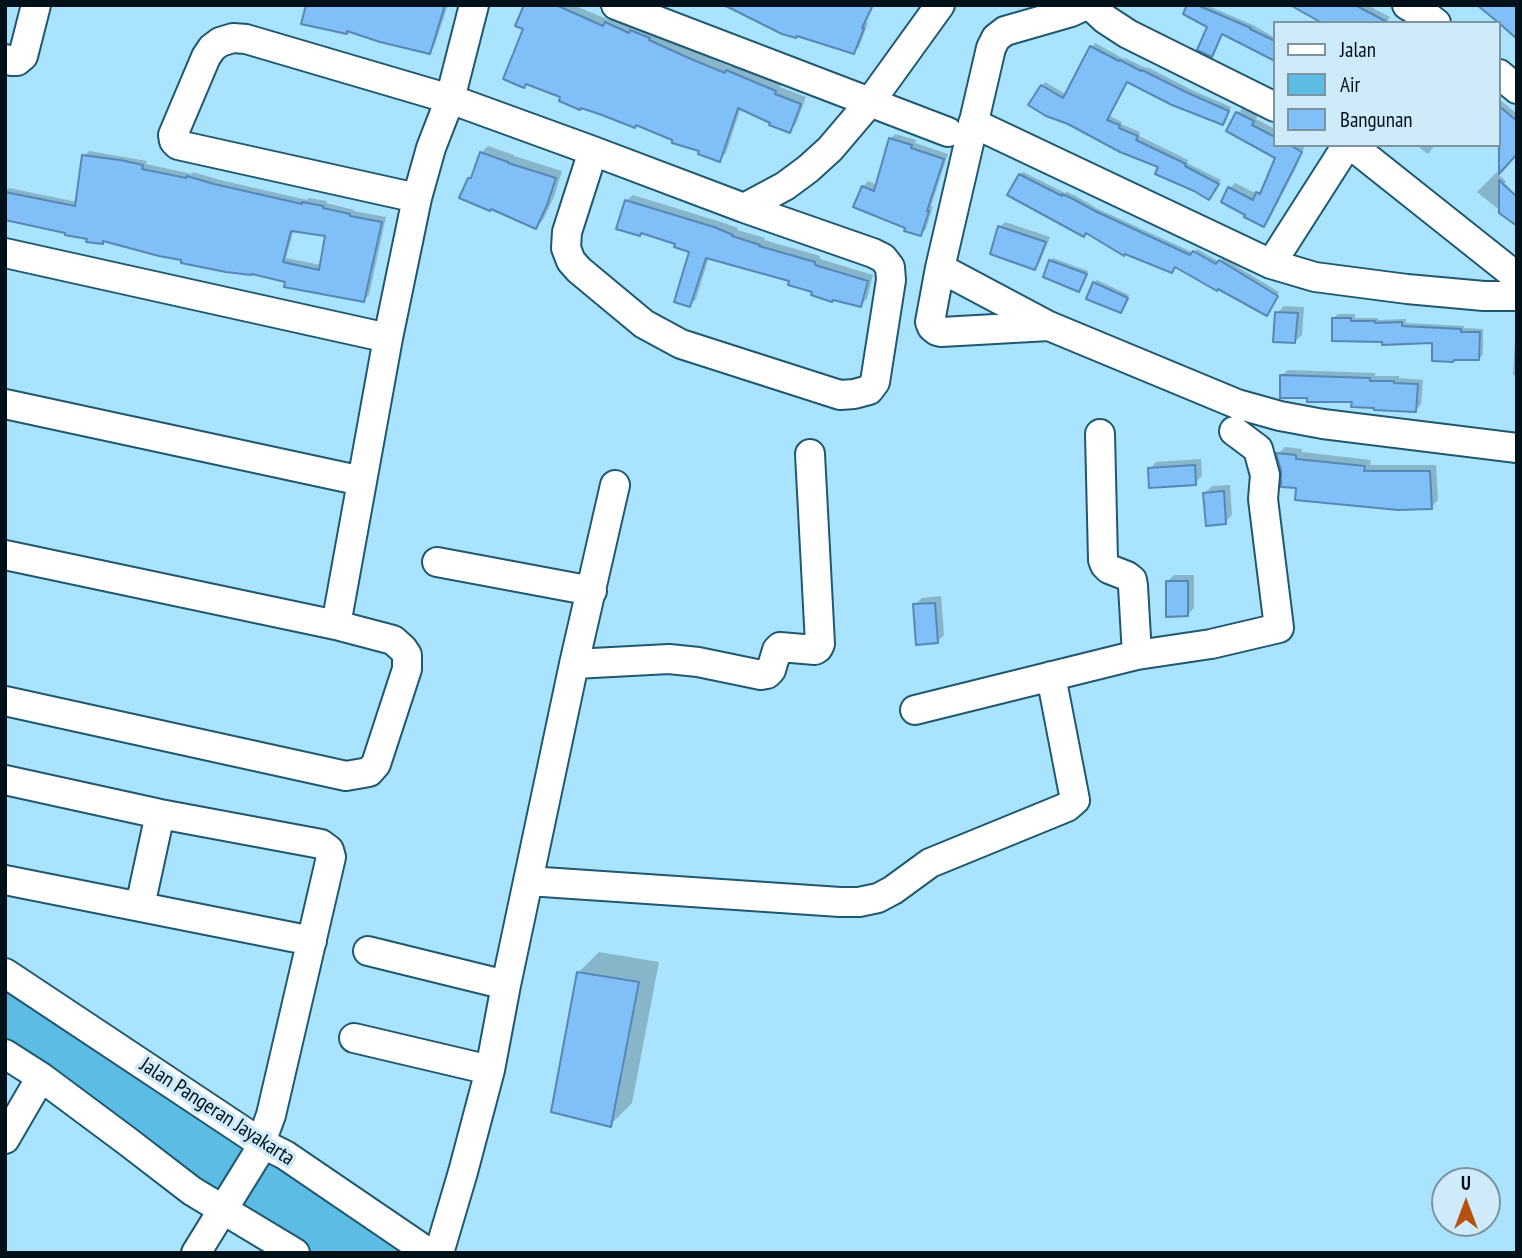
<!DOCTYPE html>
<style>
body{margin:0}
#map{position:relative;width:1522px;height:1258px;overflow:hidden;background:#a9e3fd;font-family:"PT Sans Narrow",sans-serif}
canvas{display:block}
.frame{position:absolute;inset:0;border:7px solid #00111a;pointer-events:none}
.legend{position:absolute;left:1273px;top:21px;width:228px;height:126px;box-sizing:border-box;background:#cfebf9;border:2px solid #7c94a0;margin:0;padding:9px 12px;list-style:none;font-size:21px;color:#00111a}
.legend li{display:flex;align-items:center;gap:14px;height:35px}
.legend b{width:35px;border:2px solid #7c94a0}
.north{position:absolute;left:1431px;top:1167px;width:70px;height:70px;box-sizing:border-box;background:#cfebf9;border:2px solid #7c94a0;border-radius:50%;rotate:0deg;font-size:19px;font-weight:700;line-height:28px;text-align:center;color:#00111a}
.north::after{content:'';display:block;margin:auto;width:24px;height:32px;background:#b3520f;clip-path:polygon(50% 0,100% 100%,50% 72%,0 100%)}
</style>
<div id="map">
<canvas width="1522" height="1258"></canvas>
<div class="frame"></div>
<ul class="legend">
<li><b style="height:9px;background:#fff"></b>Jalan</li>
<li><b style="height:19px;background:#5dbce3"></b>Air</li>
<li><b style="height:19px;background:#81bff9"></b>Bangunan</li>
</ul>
<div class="north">U</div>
</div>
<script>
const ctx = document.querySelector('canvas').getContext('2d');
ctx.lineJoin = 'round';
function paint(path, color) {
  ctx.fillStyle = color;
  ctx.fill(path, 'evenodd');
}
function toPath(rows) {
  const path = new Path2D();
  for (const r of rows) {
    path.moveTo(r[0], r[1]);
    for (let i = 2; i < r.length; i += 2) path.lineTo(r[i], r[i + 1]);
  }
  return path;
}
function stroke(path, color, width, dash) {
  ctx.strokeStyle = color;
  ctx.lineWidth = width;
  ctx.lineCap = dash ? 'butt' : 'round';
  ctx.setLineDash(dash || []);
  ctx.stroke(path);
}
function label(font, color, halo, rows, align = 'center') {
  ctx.font = font + ' "PT Sans Narrow",sans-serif';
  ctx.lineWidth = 7;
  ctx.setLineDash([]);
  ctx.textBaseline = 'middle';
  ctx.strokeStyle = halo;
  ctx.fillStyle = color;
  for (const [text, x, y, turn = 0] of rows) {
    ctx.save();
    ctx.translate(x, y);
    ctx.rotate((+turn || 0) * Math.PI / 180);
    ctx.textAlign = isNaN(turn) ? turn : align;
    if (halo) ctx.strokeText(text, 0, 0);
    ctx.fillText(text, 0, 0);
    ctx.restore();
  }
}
const water = toPath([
 [5,973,429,1253,292,1253,5,1054,5,973]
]);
paint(water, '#5dbce3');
stroke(water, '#4189a7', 2);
paint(toPath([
 [307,5,448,5,434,47,429,52,348,30,346,32],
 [526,5,573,5,609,20,613,16,731,67,734,65,768,78,781,84,780,87,806,97,796,124,790,131,741,107,726,153,720,160,675,139,563,96,526,28],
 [719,5,874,5,866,22,868,23,859,47,853,52],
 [1189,5,1206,5,1253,25,1275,38,1275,60,1223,32,1214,52,1211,55,1209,26],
 [1292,5,1367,5,1390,17,1386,23],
 [1095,43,1124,59,1125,58,1146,68,1147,67,1192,90,1231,107,1226,120,1222,123,1128,81,1110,116,1122,122,1121,124,1140,132,1139,136,1188,160,1187,163,1221,180,1212,195,1161,166,1042,86,1045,82,1067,95,1092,47],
 [1499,99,1517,114,1517,152,1499,137],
 [1243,108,1258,115,1256,119,1275,129,1275,145,1305,145,1296,168,1269,220,1264,225,1230,188,1235,183,1257,194,1263,188,1277,157,1229,130,1238,113],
 [895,134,916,140,915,143,948,154,931,206,933,206,926,229,921,234,907,227,863,187,868,181,877,185,890,139],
 [1416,145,1435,145,1428,154],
 [488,146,514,155,514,156,562,171,554,197,543,220,536,227,470,179,474,175,481,153],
 [89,151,147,161,146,164,192,174,193,172,220,180,307,200,309,198,327,201,326,203,354,210,354,211,386,217,369,295,364,300,287,281,183,259,104,240,102,242,5,219,5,191,9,188,77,202,84,156],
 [294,229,328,235,321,265,286,258],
 [1023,172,1065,193,1067,192,1076,196,1098,209,1194,253,1197,249,1220,262,1223,258,1279,292,1269,311,1020,175],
 [1497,172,1506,182,1502,186,1517,224,1477,192],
 [633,195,721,222,738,228,737,230,765,238,764,240,820,256,820,259,873,275,867,299,860,305,815,291,791,280,709,257,696,299,690,305,691,251,678,243,626,201],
 [1005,222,1050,237,1040,262,1035,268,1000,227],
 [1053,258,1088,271,1081,287,1078,290,1050,261],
 [1097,280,1129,295,1124,308,1121,311,1095,283],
 [1284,306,1304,307,1302,335,1295,341,1277,313],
 [1338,314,1355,314,1355,318,1378,318,1378,320,1406,319,1406,323,1464,326,1464,328,1483,329,1483,354,1479,359,1434,342,1384,340,1334,318],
 [1517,338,1517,375,1513,375,1515,340],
 [1288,370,1375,373,1375,376,1399,376,1399,378,1423,380,1421,404,1416,410,1308,396,1282,375],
 [1285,447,1302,449,1302,452,1371,460,1370,465,1436,465,1438,500,1431,507,1298,487,1278,454],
 [1201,459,1202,476,1195,483,1150,469,1156,462],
 [1230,485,1232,515,1225,522,1205,493,1212,486],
 [1174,575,1194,575,1194,608,1187,615,1167,582],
 [941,596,944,635,937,642,915,605,922,598],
 [599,952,659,962,632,1103,610,1125,578,973]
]), '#0003');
const building = toPath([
 [306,5,445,5,430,54,380,42,347,31,347,34,301,24,306,5],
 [524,5,556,5,603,26,605,22,629,33,630,30,650,38,649,40,691,59,725,73,726,70,776,91,775,94,801,104,790,133,769,125,770,123,738,108,720,162,698,154,699,151,672,143,672,140,636,125,635,128,602,115,581,108,580,110,559,101,560,97,526,84,524,88,503,79,523,29,515,26,524,5],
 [724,5,873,5,862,28,864,28,854,54,797,36,796,38,782,34,724,5],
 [1187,5,1197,5,1251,28,1250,29,1275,41,1275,61,1222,34,1212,57,1197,50,1207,27,1183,14,1187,5],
 [1290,5,1355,5,1389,23,1322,23,1290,5],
 [1477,5,1517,5,1517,39,1499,23,1477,5],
 [1090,46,1119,61,1120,60,1141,71,1142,70,1188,93,1229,111,1223,125,1172,105,1127,82,1107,120,1120,125,1119,128,1138,136,1136,140,1186,164,1185,166,1219,184,1209,200,1194,191,1155,174,1158,167,1120,152,1068,124,1046,116,1028,105,1041,85,1063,98,1090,46],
 [1499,106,1517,121,1517,154,1499,174,1499,106],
 [1236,112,1254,121,1252,125,1275,137,1275,145,1290,145,1302,152,1264,227,1244,217,1245,215,1221,202,1228,187,1253,200,1256,192,1260,194,1275,158,1226,131,1236,112],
 [889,138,912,145,911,148,944,159,927,211,929,211,921,236,904,231,905,228,853,207,862,186,874,191,889,138],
 [480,152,508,162,508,163,556,178,547,205,536,229,491,209,490,211,459,198,468,178,471,178,480,152],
 [82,155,120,160,143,165,142,169,186,178,187,176,214,184,302,204,302,202,323,206,323,208,350,214,350,216,382,222,364,302,284,287,285,282,252,274,251,275,226,272,181,263,181,260,159,256,103,241,103,244,86,242,87,239,65,235,65,233,5,220,5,192,75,206,82,155],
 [291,231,325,236,319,270,283,262,291,231],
 [1019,174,1062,196,1062,194,1073,199,1095,211,1190,255,1193,251,1216,264,1219,260,1278,296,1267,316,1218,289,1217,291,1175,267,1172,273,1125,254,1124,256,1086,233,1084,237,1007,195,1019,174],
 [1499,180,1517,197,1517,226,1499,213,1499,180],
 [625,200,714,227,733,235,732,236,760,245,759,246,815,262,815,265,868,281,861,307,833,300,832,302,811,295,812,292,788,285,789,281,706,258,690,307,674,302,689,252,674,247,675,244,641,233,640,236,616,229,625,200],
 [998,226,1046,242,1035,270,990,254,998,226],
 [1049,260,1087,274,1079,292,1043,277,1049,260],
 [1093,282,1128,298,1121,313,1086,299,1093,282],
 [1275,312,1298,313,1295,343,1273,342,1275,312],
 [1332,318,1351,318,1351,321,1375,321,1375,323,1402,322,1402,326,1461,329,1461,332,1480,332,1479,360,1454,360,1453,362,1432,361,1432,343,1382,345,1382,342,1332,341,1332,318],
 [1280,375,1370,378,1370,381,1394,381,1394,383,1418,384,1416,412,1374,410,1374,408,1351,407,1352,402,1307,402,1307,398,1280,398,1280,375],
 [1276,453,1296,455,1296,459,1365,466,1364,471,1430,471,1432,509,1398,510,1295,500,1296,488,1281,487,1281,471,1276,453],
 [1195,465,1196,485,1149,488,1148,468,1195,465],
 [1224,491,1226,524,1206,526,1203,493,1224,491],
 [1166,581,1188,581,1188,616,1166,617,1166,581],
 [935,603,938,643,916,645,913,604,935,603],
 [577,972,639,982,611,1127,551,1112,577,972]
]);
paint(building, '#81bff9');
stroke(building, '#5787b4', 2);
const minor = toPath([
 [616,5,948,132],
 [1086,5,1071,12,1005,31,996,38,991,48,940,268,1049,326,1237,404,1280,416,1323,424,1517,448],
 [1090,5,1105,19,1128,34,1275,107],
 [1407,5,1428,17,1436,23],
 [5,59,12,61,17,61,23,56,36,5],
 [1499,74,1517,89],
 [973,123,1271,264,1315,277,1407,289,1484,296,1517,296],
 [1351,145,1517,277],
 [417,198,178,145,174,141,173,135,206,57,212,48,220,42,233,38,246,39,450,99,593,151,744,208,873,253,883,258,890,267,891,280,875,382,869,390,854,394,840,395,681,344,644,324,579,270,571,261,566,248,567,232,593,151],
 [744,208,785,186,808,169,830,149,870,102,940,5],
 [5,253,388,338],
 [1271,264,1347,145],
 [940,268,930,322,932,327,937,331,941,332,1049,326],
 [5,404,362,481],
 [1100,434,1103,560,1105,565,1109,569,1127,576,1132,580,1133,586,1137,655],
 [5,555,336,625,393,640,403,649,407,655,407,669,376,764,369,772,346,776,5,701],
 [437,562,592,591],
 [336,625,388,338,417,198,431,148,450,99,474,5],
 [574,664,669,659,698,662,761,675,767,674,771,670,777,650,780,647,815,650,818,648,820,644,810,454],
 [915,710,1137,655,1211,644,1279,628,1263,499,1265,475,1258,449,1234,431],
 [5,780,160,814,321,844,329,850,331,857,271,1115,256,1156,196,1253],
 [5,880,312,941],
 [528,881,840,902,859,902,878,898,893,890,930,863,1067,807,1075,800,1051,676],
 [140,906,160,814],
 [368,951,506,985],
 [5,973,261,1143,285,1155,429,1253],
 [354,1038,490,1070],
 [5,1054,41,1077,127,1141,192,1191,295,1253],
 [5,1139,41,1077],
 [439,1253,463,1172,490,1070,506,985,574,664,615,485]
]);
stroke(minor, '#1f586f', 32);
stroke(minor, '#fff', 28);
label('21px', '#00111a', '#cfebf9', [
 ["Jalan Pangeran Jayakarta",217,1112,33]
]);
</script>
